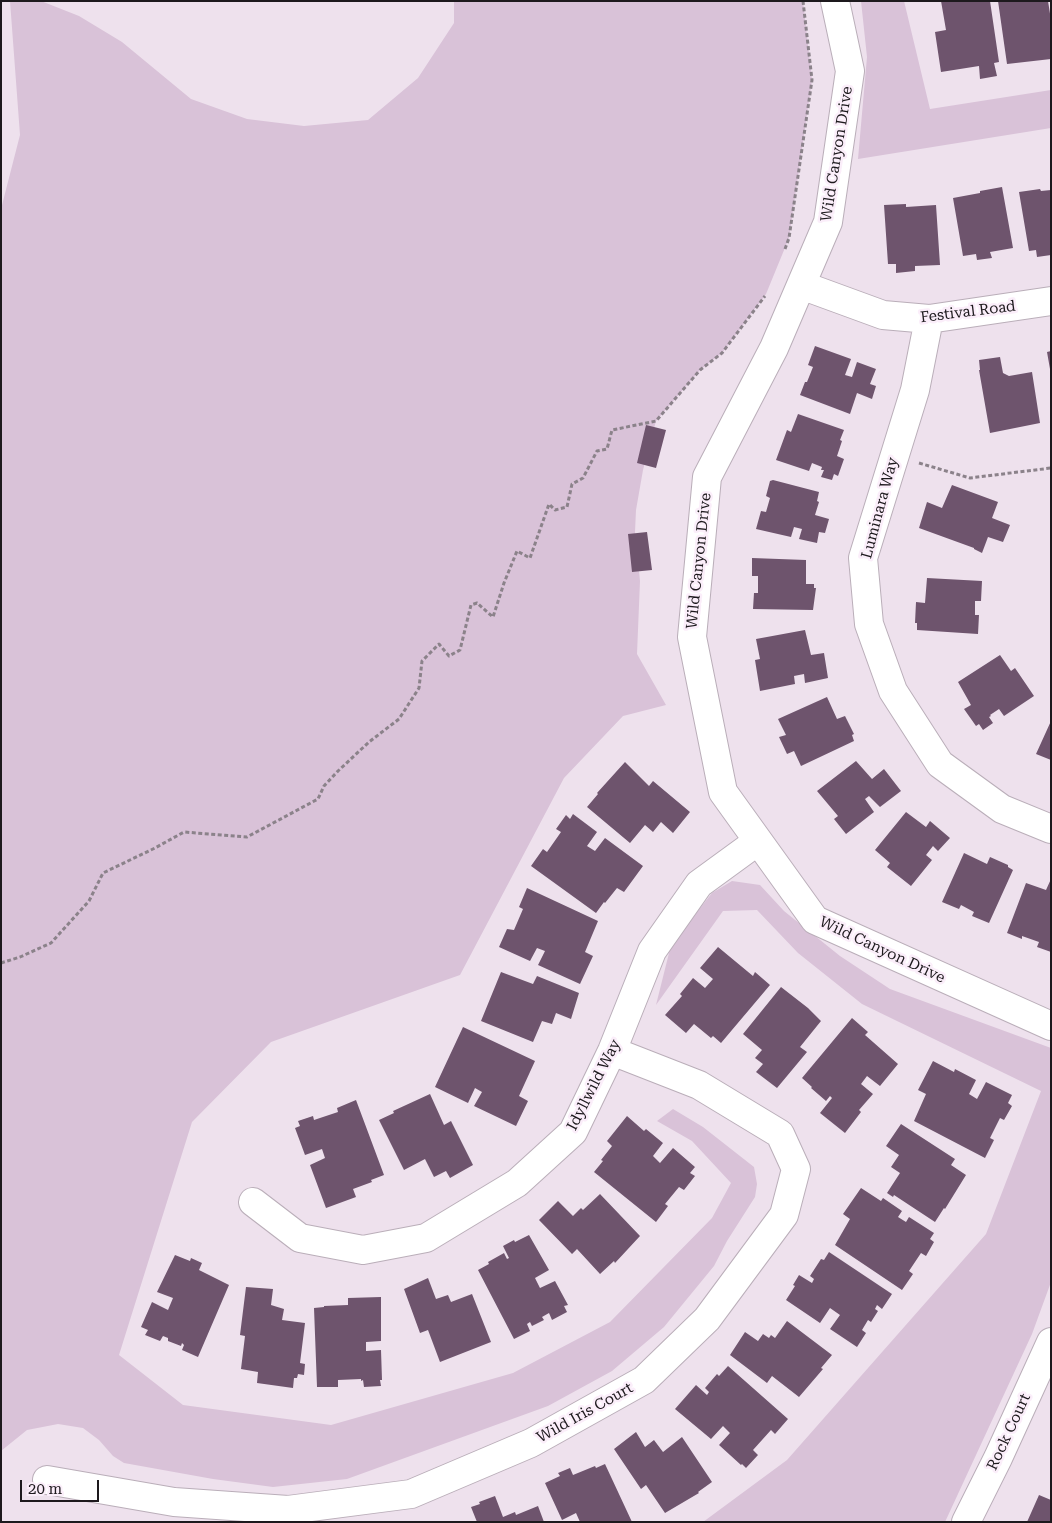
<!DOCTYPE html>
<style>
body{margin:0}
#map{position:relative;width:1052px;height:1523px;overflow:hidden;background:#eee1ed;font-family:"Roboto Serif",serif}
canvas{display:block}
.frame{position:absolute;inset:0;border:2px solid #1d191d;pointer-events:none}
.scale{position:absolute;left:20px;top:1480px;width:79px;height:22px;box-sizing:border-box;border:2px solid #1d191d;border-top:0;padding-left:6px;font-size:15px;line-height:18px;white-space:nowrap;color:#1d191d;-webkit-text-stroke:4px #fbeefa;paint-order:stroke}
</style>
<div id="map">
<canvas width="1052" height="1523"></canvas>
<div class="frame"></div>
<div class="scale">20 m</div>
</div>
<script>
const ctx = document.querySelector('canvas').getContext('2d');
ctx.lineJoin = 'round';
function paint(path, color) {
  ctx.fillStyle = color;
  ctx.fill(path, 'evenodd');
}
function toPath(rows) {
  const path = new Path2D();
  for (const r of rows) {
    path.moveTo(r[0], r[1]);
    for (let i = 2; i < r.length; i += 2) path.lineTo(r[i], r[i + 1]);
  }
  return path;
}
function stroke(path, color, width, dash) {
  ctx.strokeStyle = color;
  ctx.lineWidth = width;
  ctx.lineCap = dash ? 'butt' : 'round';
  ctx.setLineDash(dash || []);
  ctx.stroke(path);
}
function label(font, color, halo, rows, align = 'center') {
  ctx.font = font + ' "Roboto Serif",serif';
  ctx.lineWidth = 5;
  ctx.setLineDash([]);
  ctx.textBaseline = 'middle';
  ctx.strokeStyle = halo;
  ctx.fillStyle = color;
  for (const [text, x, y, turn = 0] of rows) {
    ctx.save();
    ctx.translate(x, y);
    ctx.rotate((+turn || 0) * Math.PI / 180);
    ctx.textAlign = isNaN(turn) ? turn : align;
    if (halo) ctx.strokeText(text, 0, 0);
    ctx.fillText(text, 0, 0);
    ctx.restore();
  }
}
paint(toPath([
 [10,1,41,1,79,16,122,42,191,99,247,119,304,126,368,120,418,78,454,23,454,1,803,1,812,80,789,238,766,294,722,353,700,370,656,421,643,470,636,510,635,532,640,581,637,654,666,705,623,716,564,778,460,975,271,1042,192,1122,119,1355,183,1405,331,1425,513,1373,610,1322,712,1218,731,1183,692,1141,657,1121,673,1109,703,1127,754,1167,757,1184,755,1197,727,1241,714,1266,664,1327,612,1371,548,1406,347,1479,273,1487,213,1479,124,1463,113,1456,99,1440,83,1428,58,1424,27,1430,1,1451,1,209,20,135],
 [861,1,904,1,930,109,1051,90,1051,128,858,159,867,57],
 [732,881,760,885,784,911,840,956,890,989,1051,1048,1051,1282,1032,1334,945,1522,703,1522,787,1460,986,1234,1041,1091,862,1004,798,953,757,910,723,911,656,1005,671,945,712,893]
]), '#d9c2d8');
paint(toPath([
 [941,1,990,1,999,62,994,63,997,76,980,79,979,66,941,72,935,32,946,30],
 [998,1,1048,1,1051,20,1051,59,1007,64],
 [1002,187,1013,248,990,252,992,258,977,260,976,254,963,256,953,198,980,193,980,191],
 [1040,189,1041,191,1051,190,1051,255,1037,257,1036,250,1029,251,1019,192],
 [906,204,906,207,936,205,940,265,915,266,915,271,896,273,896,264,888,264,884,205],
 [815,346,851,359,845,375,852,377,857,362,876,369,870,384,876,386,872,399,857,393,850,414,800,395,805,382,807,382,813,367,808,365],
 [1051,351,1051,369,1050,369,1047,352],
 [1000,357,1003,373,1009,376,1032,372,1040,423,990,433,979,370,980,370,979,360],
 [798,414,844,430,840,440,842,441,837,456,844,459,838,476,834,474,832,480,821,477,824,470,821,470,822,467,812,463,809,471,776,460,787,430,791,432],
 [646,425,666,430,656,468,637,463],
 [773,480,819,492,817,501,819,502,815,515,829,519,825,533,819,532,817,543,799,539,802,529,794,527,791,537,756,529,761,511,766,512,770,498,766,496,770,481],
 [952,485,998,502,992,518,1010,525,1003,542,988,537,982,553,974,549,974,548,919,528,927,502,942,508],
 [647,532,652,570,632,572,628,534],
 [752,558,806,560,806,584,814,584,814,588,816,588,813,610,753,609,754,593,758,593,758,576,752,576],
 [927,578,982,581,981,601,975,601,975,615,979,615,978,634,917,630,917,623,915,623,916,602,925,603],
 [805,630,811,655,824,653,828,678,805,683,804,674,794,676,795,684,760,691,755,660,760,659,756,639],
 [1000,655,1011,671,1015,668,1034,696,1004,716,999,709,990,715,991,716,989,717,993,723,983,730,979,724,976,726,964,709,971,705,958,682],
 [827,697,837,719,845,716,854,734,852,735,854,741,801,766,794,751,787,754,779,737,786,735,778,719],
 [1051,721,1051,760,1036,754],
 [856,761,872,779,884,769,901,791,880,807,869,796,865,799,874,812,846,834,834,819,838,816,817,791],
 [625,762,649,786,653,781,690,812,673,833,661,822,653,832,645,825,630,843,587,807,598,794,597,793],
 [906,812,926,827,930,821,950,838,938,851,933,846,926,855,932,860,911,886,887,867,890,863,875,850],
 [573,814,597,832,587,846,595,851,605,838,643,866,624,892,617,888,605,903,604,902,596,913,531,866,543,849,547,852,561,832,556,829,566,815,570,819],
 [964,853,987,864,990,857,1008,865,1008,867,1013,870,989,923,972,916,974,912,961,905,959,909,942,902],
 [1051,879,1051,952,1037,947,1039,942,1022,936,1022,939,1007,933,1026,883,1046,890],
 [527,888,598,921,585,952,593,956,580,984,538,965,545,951,537,948,530,961,499,947,507,929,514,930,523,909,519,907],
 [718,947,753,976,755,972,770,985,721,1043,713,1036,711,1038,694,1024,686,1033,665,1015,682,996,680,994,693,978,705,988,713,979,700,968],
 [501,972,533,984,537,976,579,993,571,1019,556,1013,552,1024,542,1021,533,1042,481,1021],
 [781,987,808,1008,821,1021,800,1047,807,1052,777,1088,756,1072,763,1064,755,1058,762,1050,743,1034],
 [852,1018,868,1032,865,1035,898,1064,880,1086,867,1076,861,1084,873,1094,859,1110,861,1112,845,1133,820,1113,832,1098,830,1096,826,1101,811,1088,812,1087,802,1078],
 [463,1027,535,1061,519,1096,528,1101,516,1126,474,1106,482,1092,475,1088,468,1103,435,1087],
 [933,1061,954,1072,955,1069,976,1080,969,1094,977,1099,986,1082,1012,1095,1008,1103,1012,1106,1004,1120,1000,1118,990,1138,994,1140,985,1158,914,1121,926,1094,918,1090],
 [430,1094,444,1125,451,1121,473,1165,450,1178,446,1171,434,1177,425,1159,404,1170,379,1120,394,1113,393,1111],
 [356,1100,384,1175,371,1180,372,1182,353,1189,356,1197,326,1208,310,1165,325,1158,322,1149,305,1155,295,1128,300,1126,298,1121,313,1116,314,1120,338,1112,337,1108],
 [627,1116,644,1131,646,1129,663,1143,653,1156,660,1163,673,1148,695,1167,690,1173,695,1176,684,1190,679,1187,665,1204,668,1206,656,1222,594,1172,603,1161,601,1160,612,1146,607,1141],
 [901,1124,955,1159,951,1165,966,1175,945,1209,944,1208,935,1222,894,1195,893,1197,887,1193,900,1173,891,1167,899,1155,886,1146],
 [861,1188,881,1201,883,1198,902,1211,898,1217,906,1222,909,1217,934,1233,930,1239,934,1242,926,1256,921,1253,909,1271,913,1274,902,1290,835,1245,850,1219,843,1214],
 [600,1194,640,1236,615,1263,614,1261,600,1274,577,1249,572,1254,539,1220,558,1201,573,1216,581,1208,583,1210],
 [529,1235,549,1270,535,1278,540,1288,555,1281,568,1305,564,1306,567,1312,552,1320,549,1313,542,1317,544,1320,532,1326,530,1322,527,1324,530,1331,514,1339,478,1270,489,1264,488,1262,504,1253,507,1259,509,1258,503,1246,514,1240,515,1242],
 [829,1252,892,1294,882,1309,877,1305,875,1309,878,1311,871,1322,868,1320,862,1330,866,1333,857,1347,830,1329,840,1315,830,1308,820,1323,786,1300,795,1286,793,1285,799,1275,812,1283,814,1279,810,1276,821,1259,824,1260],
 [175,1255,190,1261,191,1258,202,1263,199,1270,229,1285,198,1357,182,1350,184,1345,182,1343,181,1346,168,1341,168,1338,163,1336,160,1341,145,1335,148,1330,141,1327,152,1302,168,1310,173,1298,157,1292],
 [428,1278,436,1299,448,1295,451,1302,472,1294,491,1342,440,1362,428,1330,420,1333,404,1289],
 [246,1287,273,1289,271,1305,284,1309,282,1320,305,1323,300,1363,305,1364,304,1375,298,1374,297,1378,294,1378,293,1388,257,1383,258,1372,241,1369,245,1336,240,1335],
 [381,1297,381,1341,366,1342,366,1351,381,1350,382,1380,380,1380,381,1386,364,1387,363,1380,361,1381,361,1379,338,1380,338,1387,317,1387,314,1308,324,1307,324,1306,348,1305,348,1298],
 [787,1321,832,1355,821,1368,823,1369,799,1397,772,1376,767,1383,730,1355,745,1332,758,1341,763,1334,769,1338,771,1335,775,1338],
 [728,1366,788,1419,775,1434,771,1430,753,1450,758,1455,746,1468,742,1464,741,1465,719,1445,730,1433,723,1426,711,1439,675,1409,696,1385,707,1395,709,1392,705,1388,717,1374,719,1376],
 [636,1432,645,1447,654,1440,663,1452,682,1437,712,1482,698,1492,699,1493,665,1513,646,1485,641,1489,614,1449],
 [605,1464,632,1522,580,1522,576,1513,562,1520,545,1483,560,1476,558,1473,570,1468,573,1475,595,1466,596,1468],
 [1039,1495,1051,1500,1051,1522,1027,1522],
 [495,1496,503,1517,515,1512,516,1515,538,1506,544,1522,477,1522,471,1507,480,1504,479,1502]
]), '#6e546d');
const minor = toPath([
 [835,1,850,71,828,222,774,348,707,477,692,637,723,792,815,920,1051,1026],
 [801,285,883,315,929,319,1051,301],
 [929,319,915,390,863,558,869,624,893,691,940,764,1002,809,1051,829],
 [253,1202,300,1238,363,1250,426,1238,517,1183,573,1132,612,1051,652,951,699,884,758,841],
 [47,1480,174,1502,288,1510,411,1494,531,1443,644,1380,707,1319,784,1215,796,1169,780,1134,699,1085,612,1051],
 [966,1522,998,1458,1051,1342]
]);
stroke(minor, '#baaeb9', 30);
stroke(toPath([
 [785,249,789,238,812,80,803,1],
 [919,463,970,478,1051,468],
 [1,963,20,957,51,943,89,901,103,873,155,848,184,832,247,837,318,799,324,786,338,771,369,742,399,719,419,688,422,661,439,644,449,656,460,650,471,605,477,603,493,617,504,583,517,551,530,558,549,504,555,510,567,507,572,484,583,478,597,451,607,449,612,430,656,421,700,370,722,353,765,296]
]), '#8b828a', 3, [4, 2.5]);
stroke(minor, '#fff', 28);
label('15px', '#1d191d', '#fbeefa', [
 ["Wild Canyon Drive",837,154,-81],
 ["Festival Road",968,312,-7],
 ["Luminara Way",880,508,-75],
 ["Wild Canyon Drive",699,561,-84],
 ["Wild Canyon Drive",882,950,25],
 ["Idyllwild Way",594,1085,-63],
 ["Wild Iris Court",585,1413,-29],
 ["Rock Court",1009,1432,-65]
]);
</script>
